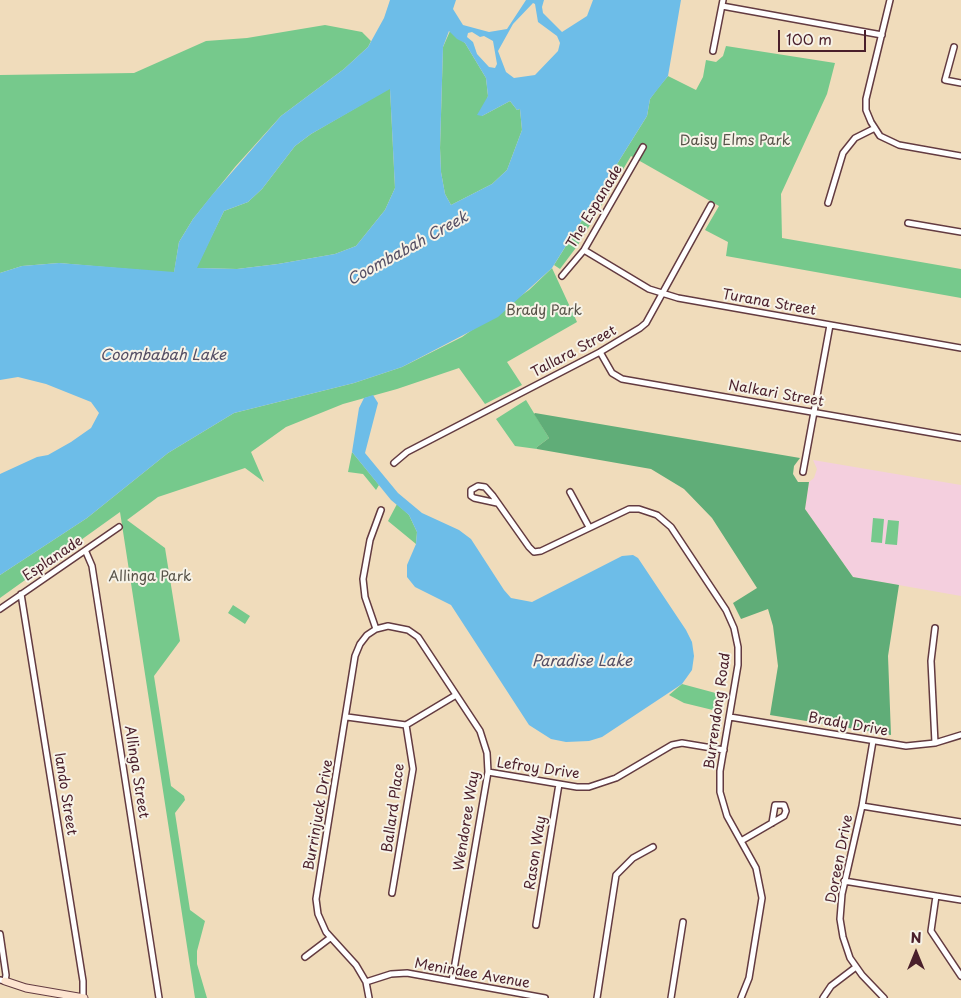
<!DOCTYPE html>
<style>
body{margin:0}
#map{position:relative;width:961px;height:998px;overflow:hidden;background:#f0dcbb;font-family:"Playpen Sans",sans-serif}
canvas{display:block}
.north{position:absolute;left:891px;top:928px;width:50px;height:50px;-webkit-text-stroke:4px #f7f3e8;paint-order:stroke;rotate:0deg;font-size:14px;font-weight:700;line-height:20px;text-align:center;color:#4a1f2b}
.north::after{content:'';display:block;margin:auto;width:18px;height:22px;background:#4a1f2b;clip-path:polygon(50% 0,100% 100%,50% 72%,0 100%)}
.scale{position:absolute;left:778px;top:30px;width:88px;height:22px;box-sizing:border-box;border:2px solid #4a1f2b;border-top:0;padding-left:6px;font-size:15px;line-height:18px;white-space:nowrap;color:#4a1f2b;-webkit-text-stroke:4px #f7f3e8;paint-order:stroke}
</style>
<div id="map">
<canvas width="961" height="998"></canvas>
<div class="north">N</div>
<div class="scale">100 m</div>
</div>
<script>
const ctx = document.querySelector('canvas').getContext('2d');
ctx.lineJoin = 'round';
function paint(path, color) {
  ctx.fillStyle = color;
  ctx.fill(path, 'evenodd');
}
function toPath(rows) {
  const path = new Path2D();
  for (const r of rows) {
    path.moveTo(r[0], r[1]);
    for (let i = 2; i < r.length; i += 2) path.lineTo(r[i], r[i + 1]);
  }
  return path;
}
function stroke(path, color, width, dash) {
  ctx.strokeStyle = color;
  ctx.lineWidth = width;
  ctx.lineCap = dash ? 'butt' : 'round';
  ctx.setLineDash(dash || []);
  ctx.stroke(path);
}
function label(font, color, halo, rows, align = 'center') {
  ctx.font = font + ' "Playpen Sans",sans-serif';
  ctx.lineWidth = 4;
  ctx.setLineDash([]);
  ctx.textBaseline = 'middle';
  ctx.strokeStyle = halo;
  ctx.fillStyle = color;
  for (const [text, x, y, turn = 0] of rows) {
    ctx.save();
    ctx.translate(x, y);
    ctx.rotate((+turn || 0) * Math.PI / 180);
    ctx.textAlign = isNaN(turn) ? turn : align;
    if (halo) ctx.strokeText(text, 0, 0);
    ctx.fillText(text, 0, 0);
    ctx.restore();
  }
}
paint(toPath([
 [813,460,961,485,961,596,853,577,805,509,809,482,814,478,817,469]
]), '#f4cfde');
paint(toPath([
 [325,25,362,32,371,41,368,47,344,69,281,116,235,167,193,219,179,242,174,273,59,263,22,266,0,273,0,75,134,73,206,41,247,38],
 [450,31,465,43,486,78,488,96,482,116,510,101,517,110,520,109,522,130,507,170,492,184,451,205,445,194,441,172,440,148,443,47],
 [726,46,835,63,827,94,781,194,782,238,961,269,961,298,726,256,728,242,705,230,719,206,631,156,578,245,560,269,554,265,647,116,650,99,658,88,668,76,696,90,703,77,706,60,716,62,723,56],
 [390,88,395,188,385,210,356,246,335,254,278,264,237,269,196,268,224,211,248,202,262,189,295,146,311,134],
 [552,268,577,322,507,362,522,385,485,404,459,368,397,389,343,404,286,427,251,452,264,482,245,468,158,497,127,520,165,548,180,641,154,676,171,786,184,796,185,800,175,813,190,910,205,921,197,951,197,964,207,998,195,998,120,512,0,598,0,575,87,518,168,453,234,413,354,383,402,367,462,337,529,290],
 [526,400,549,438,537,447,537,449,515,446,496,419],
 [352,452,379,485,376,490,363,474,348,472],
 [397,504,409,515,417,532,416,544,388,521],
 [873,518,884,519,882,543,871,542],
 [888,520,899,521,897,545,885,544],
 [233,605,250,616,245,624,228,613],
 [682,684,723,695,721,712,684,703,669,695]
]), '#76c98c');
paint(toPath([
 [535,413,800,458,794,466,793,474,798,482,809,482,805,509,853,577,899,585,888,656,891,735,770,715,778,666,773,626,768,609,741,619,733,603,757,588,712,518,684,489,651,469,537,449,537,447,549,438,534,414]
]), '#60ad78');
paint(toPath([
 [390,0,456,0,453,9,463,25,489,32,507,29,526,0,544,0,542,7,543,13,562,32,587,16,593,0,681,0,668,76,650,99,647,116,552,268,498,317,402,367,354,383,234,413,168,453,87,518,0,575,0,474,37,457,48,455,71,442,91,428,99,413,91,402,46,384,18,377,0,380,0,273,22,266,59,263,174,272,179,242,193,219,212,195,281,116,344,69,368,47,384,18],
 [533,3,535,4,538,22,557,36,560,43,558,51,535,75,514,78,506,72,498,51,513,24],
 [449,31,457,39,465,43,486,78,488,96,477,115,482,116,510,101,517,110,520,109,522,130,507,170,492,184,451,205,445,194,441,172,440,148,443,47],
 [468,33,472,32,480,37,484,36,493,41,497,64,495,68,489,67,477,54,473,42,467,37],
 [390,89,395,188,385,210,356,246,335,254,278,264,237,269,197,268,224,211,248,202,262,189,295,146,311,134],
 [373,395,378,403,365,453,398,493,422,513,459,530,471,539,504,590,511,598,532,602,622,556,633,555,638,558,686,630,692,642,694,656,692,670,682,684,602,737,589,741,566,742,551,739,529,725,451,605,415,587,407,577,407,565,416,544,417,532,409,515,391,500,352,452,359,408,364,398]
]), '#6dbde8');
const street = toPath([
 [890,0,866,99,866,110,871,122,880,136,899,145,961,156],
 [722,6,882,35],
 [954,47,945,80,961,83],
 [713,51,723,0],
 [828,203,843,153,855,138,875,128],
 [908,223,961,232],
 [584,250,649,289,678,298,961,348],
 [562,276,584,250,643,147],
 [600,352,612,373,622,379,961,438],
 [394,463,407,452,600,352,640,328,646,323,711,205],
 [803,472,830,325],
 [570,492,589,527],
 [497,503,474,498,471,496,471,490,478,486,485,487,493,496,529,547,534,552,541,551,629,509,639,509,657,515,671,527,726,610,734,628,738,647,738,665,720,771,720,792,727,816,756,868,762,898,749,978,741,998],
 [86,552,92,566,159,998],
 [21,594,83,981,83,998],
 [0,609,119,527],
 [935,628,931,661,935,743],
 [376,629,365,597,363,579,370,540,381,510],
 [347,717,406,725,456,695],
 [730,717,906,746,935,743,961,735],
 [873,741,862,806,842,894,840,919,843,937,850,958,862,975,884,998],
 [488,772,577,787,589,787,616,778,672,745,682,743,724,750],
 [862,806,961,822],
 [741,841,784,816,786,811,784,805,775,805,772,823],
 [844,881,961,900],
 [392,893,413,769,406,725],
 [936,896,931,931,961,976],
 [536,925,559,784],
 [0,934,6,975,5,981,0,980],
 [305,957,330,938],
 [366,982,391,974,407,973,545,998],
 [369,998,366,982,356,965,326,932,318,914,316,899,355,656,360,644,367,635,376,629,388,626,408,630,418,637,480,731,487,753,488,772,452,981],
 [597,998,616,875,633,858,653,847],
 [671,998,683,922],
 [823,998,831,986,856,967]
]);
const secondary = toPath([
 [5,981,26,988,84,998]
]);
stroke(street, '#633b41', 8);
stroke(secondary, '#633b41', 9);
stroke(street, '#fff', 5);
stroke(secondary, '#fde4d0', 7);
label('14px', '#575248', '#f7f3e8', [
 ["Daisy Elms Park",735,141],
 ["Brady Park",544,311],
 ["Allinga Park",150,577]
]);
label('14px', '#4a1f2b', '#f7f3e8', [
 ["The Espanade",595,207,-59],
 ["Turana Street",769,303,10],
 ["Tallara Street",574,352,-28],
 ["Nalkari Street",776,394,10],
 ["Esplanade",53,559,-34],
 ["Burrendong Road",718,711,-82],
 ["Brady Drive",848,725,10],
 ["Lefroy Drive",538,769,8],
 ["Allinga Street",136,772,81],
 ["Iando Street",65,794,81],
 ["Ballard Place",394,808,-82],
 ["Burrinjuck Drive",319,815,-80],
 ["Wendoree Way",467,821,-81],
 ["Rason Way",536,853,-81],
 ["Doreen Drive",840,859,-79],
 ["Menindee Avenue",472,974,10]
]);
label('italic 15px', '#544e64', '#f7f3e8', [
 ["Coombabah Creek",408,249,-29],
 ["Coombabah Lake",163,356],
 ["Paradise Lake",582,662]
]);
</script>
